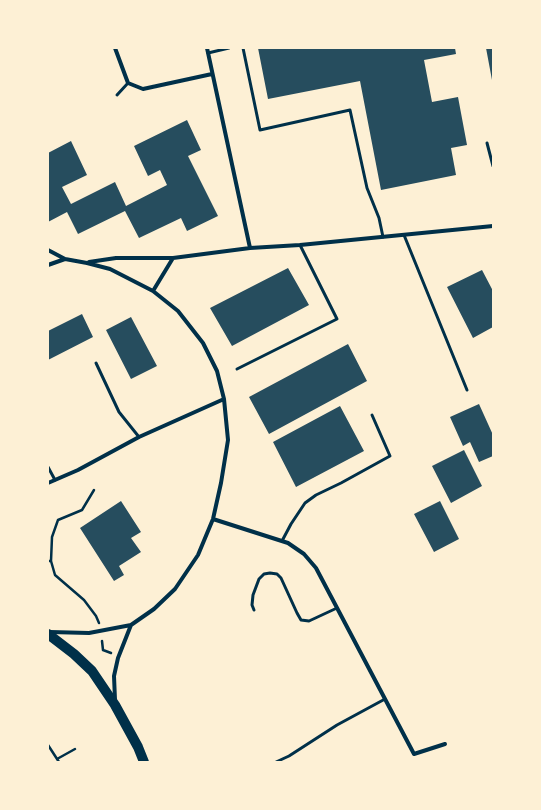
<!DOCTYPE html>
<style>
body{margin:0}
#map{position:relative;width:541px;height:810px;overflow:hidden;background:#fdf0d5;font-family:"Asap Condensed",sans-serif}
canvas{display:block}
.frame{position:absolute;inset:0;border:49px solid #fdf0d5;pointer-events:none}
</style>
<div id="map">
<canvas width="541" height="810"></canvas>
<div class="frame"></div>
</div>
<script>
const ctx = document.querySelector('canvas').getContext('2d');
ctx.lineJoin = 'round';
function paint(path, color) {
  ctx.fillStyle = color;
  ctx.fill(path, 'evenodd');
}
function toPath(rows) {
  const path = new Path2D();
  for (const r of rows) {
    path.moveTo(r[0], r[1]);
    for (let i = 2; i < r.length; i += 2) path.lineTo(r[i], r[i + 1]);
  }
  return path;
}
function stroke(path, color, width, dash) {
  ctx.strokeStyle = color;
  ctx.lineWidth = width;
  ctx.lineCap = dash ? 'butt' : 'round';
  ctx.setLineDash(dash || []);
  ctx.stroke(path);
}
paint(toPath([
 [258,48,455,48,456,54,424,60,432,102,458,97,467,145,451,148,456,175,381,190,360,81,268,99],
 [486,48,493,48,493,80,492,80],
 [187,120,201,150,188,156,218,216,187,231,181,218,139,238,125,211,78,234,67,212,48,222,48,153,71,141,87,175,62,187,71,204,115,182,126,206,167,185,160,170,148,176,134,146],
 [288,268,309,305,232,346,210,308],
 [482,270,493,291,493,327,473,338,447,287],
 [82,314,93,337,48,360,48,331],
 [131,317,157,366,131,379,106,330],
 [348,344,367,381,269,434,249,397],
 [479,404,493,435,493,456,479,462,470,442,463,446,450,417],
 [340,406,364,451,296,487,273,442],
 [464,450,482,486,451,503,432,466],
 [121,501,141,532,131,538,141,552,119,566,124,575,114,581,80,528],
 [440,501,459,539,434,552,414,514]
]), '#264d5e');
stroke(toPath([
 [48,561,51,561,52,537,58,520,82,510,94,490],
 [51,561,55,575,84,600,96,616,99,623],
 [102,641,103,650,111,653],
 [48,745,59,762],
 [57,759,75,749]
]), '#003049', 2.5);
stroke(toPath([
 [243,48,260,130,350,110,367,188,379,218,383,237],
 [208,53,229,48],
 [117,95,128,83],
 [487,143,493,166],
 [404,235,467,390],
 [96,363,119,412,139,437],
 [237,369,337,319,300,245],
 [48,467,55,480],
 [282,541,291,524,305,503,316,495,341,483,390,456,372,415],
 [254,610,252,605,253,595,259,579,264,574,270,573,277,574,281,578,297,613,301,620,309,621,337,608],
 [276,762,289,756,337,725,385,699]
]), '#003049', 3);
stroke(toPath([
 [115,48,128,83,143,89,212,74],
 [207,48,250,248],
 [48,250,65,259,87,263,110,269,153,291,178,311,203,343,217,371,224,399,228,440,221,483,213,519,198,555,175,589,154,609,131,625,89,633,50,632],
 [89,262,116,258,173,258,250,248,300,245,493,226],
 [48,265,65,259],
 [153,291,173,258],
 [48,483,78,470,139,437,224,399],
 [213,519,288,543,304,554,316,568,414,754,445,744],
 [115,700,114,676,118,658,131,625]
]), '#003049', 4);
stroke(toPath([
 [48,634,74,654,92,671,115,705,138,747,144,762]
]), '#003049', 10);
</script>
